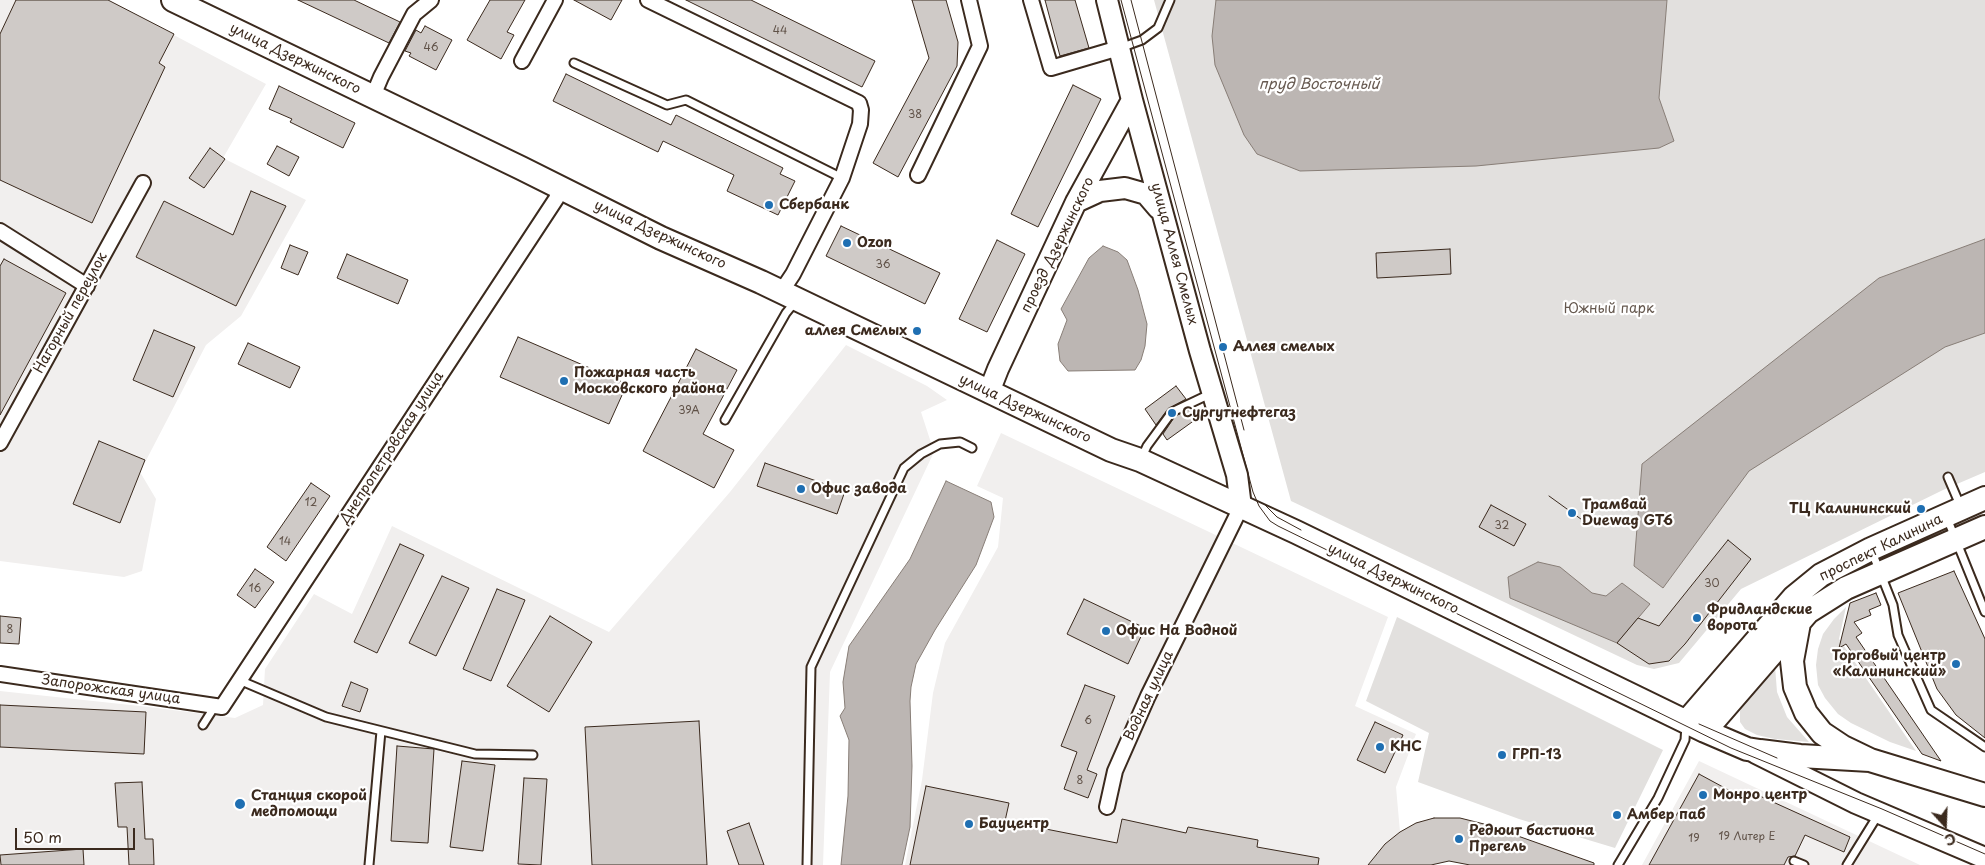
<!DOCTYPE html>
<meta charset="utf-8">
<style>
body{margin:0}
#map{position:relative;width:1985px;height:865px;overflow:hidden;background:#fff;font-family:"Playpen Sans",sans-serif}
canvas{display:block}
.north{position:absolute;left:1920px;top:800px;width:50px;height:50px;-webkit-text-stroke:4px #fff;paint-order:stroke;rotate:160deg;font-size:14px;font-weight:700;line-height:20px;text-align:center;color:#3b2a1e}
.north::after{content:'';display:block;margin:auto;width:18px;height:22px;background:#3b2a1e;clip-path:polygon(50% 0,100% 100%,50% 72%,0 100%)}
.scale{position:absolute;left:15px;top:828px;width:120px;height:22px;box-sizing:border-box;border:2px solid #3b2a1e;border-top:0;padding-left:6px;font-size:15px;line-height:18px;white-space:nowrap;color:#3b2a1e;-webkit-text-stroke:4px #fff;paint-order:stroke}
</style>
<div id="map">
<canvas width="1985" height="865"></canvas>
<div class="north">С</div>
<div class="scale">50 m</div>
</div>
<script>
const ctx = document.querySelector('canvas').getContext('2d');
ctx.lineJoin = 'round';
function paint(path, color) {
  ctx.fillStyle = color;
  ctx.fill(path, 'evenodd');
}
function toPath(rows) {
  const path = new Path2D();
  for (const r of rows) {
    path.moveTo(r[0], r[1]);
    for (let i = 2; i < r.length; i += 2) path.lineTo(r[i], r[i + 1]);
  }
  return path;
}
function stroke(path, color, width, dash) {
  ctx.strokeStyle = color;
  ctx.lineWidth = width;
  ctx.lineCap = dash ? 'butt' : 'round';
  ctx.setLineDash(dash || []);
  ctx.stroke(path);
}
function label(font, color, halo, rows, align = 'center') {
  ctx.font = font + ' "Playpen Sans",sans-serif';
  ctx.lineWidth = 4.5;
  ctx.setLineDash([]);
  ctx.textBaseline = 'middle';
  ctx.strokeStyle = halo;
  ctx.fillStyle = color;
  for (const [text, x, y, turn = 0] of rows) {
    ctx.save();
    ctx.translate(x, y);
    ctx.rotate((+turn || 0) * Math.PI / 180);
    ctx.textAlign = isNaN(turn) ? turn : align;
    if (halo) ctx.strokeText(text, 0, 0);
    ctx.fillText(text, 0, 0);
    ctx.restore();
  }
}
paint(toPath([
 [0,0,108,0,266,84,223,158,306,200,241,316,206,345,140,472,156,499,142,571,124,577,0,561],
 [846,345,927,386,947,400,921,412,934,452,830,672,823,865,0,865,0,691,149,707,235,718,263,705,265,669,314,594,352,614,392,526,609,632,730,492],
 [1001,433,1388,617,1355,706,1416,734,1396,787,1400,832,1385,844,1370,865,905,865,922,780,933,693,945,643,998,547,1003,498,977,486],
 [1699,761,1920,865,1642,865]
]), '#f1efee');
paint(toPath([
 [1154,0,1985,0,1985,472,1943,490,1741,589,1679,663,1654,669,1637,665,1291,501],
 [1846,607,1839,639,1916,751,1890,742,1851,723,1838,714,1825,698,1818,685,1816,665,1818,649,1823,634,1834,619],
 [1397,617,1663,750,1615,848,1519,819,1418,782,1429,733,1366,701],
 [1775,666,1777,692,1787,717,1809,742,1775,739,1757,735,1745,729,1740,722,1740,711,1746,699]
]), '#e2e0de');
const water = toPath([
 [1216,0,1667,0,1659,98,1674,141,1659,148,1476,166,1300,171,1257,154,1244,135,1215,65,1212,36,1216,0],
 [1985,239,1985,333,1945,347,1749,471,1663,588,1634,566,1642,464,1879,278,1985,239],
 [1103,246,1118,252,1127,260,1138,290,1147,324,1145,346,1141,360,1135,370,1068,371,1060,361,1058,344,1067,320,1061,309,1089,258,1103,246],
 [946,481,991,502,994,517,976,565,935,630,916,664,911,687,910,701,912,766,910,827,902,865,841,865,848,796,849,740,840,716,845,708,843,682,849,646,910,559,946,481],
 [1538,562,1560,567,1592,593,1606,596,1622,583,1650,604,1617,643,1510,598,1508,577,1538,562]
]);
paint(water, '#bcb6b3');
stroke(water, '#887e77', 1);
const building = toPath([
 [16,0,108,0,174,34,159,63,165,67,92,223,0,180,0,34,16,0],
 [298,0,354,0,400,22,389,43,298,0],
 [490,0,525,0,507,32,514,35,501,59,467,40,490,0],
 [574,0,622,0,611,20,574,0],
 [686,0,751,0,875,61,862,87,686,0],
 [912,0,946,0,958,42,957,66,898,177,873,163,929,58,912,0],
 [1045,0,1075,0,1089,48,1060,56,1045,0],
 [425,26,452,40,436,70,409,56,411,53,405,51,416,30,421,33,425,26],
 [566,74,671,125,676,115,783,168,780,174,795,181,778,215,727,191,734,175,663,141,658,152,553,101,566,74],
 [1073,85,1101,99,1038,227,1011,214,1073,85],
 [279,86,355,123,343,148,290,122,292,119,269,109,279,86],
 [277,146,299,157,289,176,267,164,277,146],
 [210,148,225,159,204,188,189,178,210,148],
 [251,191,286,206,236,306,136,257,164,201,233,235,251,191],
 [841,226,940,273,925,304,826,256,841,226],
 [997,240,1025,254,987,332,959,319,997,240],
 [290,245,308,252,298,275,281,268,290,245],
 [1450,249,1451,274,1377,278,1376,253,1450,249],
 [347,254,408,280,398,304,337,278,347,254],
 [4,259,66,293,0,415,0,266,4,259],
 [154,330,195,347,173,397,133,380,154,330],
 [518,337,627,384,609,424,500,377,518,337],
 [248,343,300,367,290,388,238,364,248,343],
 [696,349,737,370,703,434,734,450,714,488,643,451,696,349],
 [1176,386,1186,399,1168,409,1156,425,1145,409,1176,386],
 [1193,408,1199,417,1167,440,1163,434,1175,416,1193,408],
 [99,441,145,460,120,523,73,504,99,441],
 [765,463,845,491,837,514,757,486,765,463],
 [311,483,330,496,286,561,267,547,311,483],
 [1491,505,1526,524,1514,546,1479,527,1491,505],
 [1728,540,1751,559,1685,644,1669,661,1649,664,1617,643,1638,618,1659,626,1728,540],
 [400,544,424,555,377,653,354,642,400,544],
 [255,569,274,582,255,608,237,595,255,569],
 [1954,571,1985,639,1985,738,1956,715,1937,689,1898,593,1954,571],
 [442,576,469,588,436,656,409,643,442,576],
 [497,589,525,600,491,681,463,669,497,589],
 [1876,593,1881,605,1869,610,1871,615,1854,622,1862,633,1856,637,1941,761,1922,754,1846,644,1839,648,1850,603,1876,593],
 [1084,599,1145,628,1128,664,1067,634,1084,599],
 [0,616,21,618,19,644,0,643,0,616],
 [550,616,592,642,549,712,507,686,550,616],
 [351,682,368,689,360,712,342,706,351,682],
 [1085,685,1115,696,1087,770,1097,774,1088,798,1064,789,1077,752,1061,746,1085,685],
 [0,705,146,712,144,754,0,747,0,705],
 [699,721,707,865,592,865,585,727,699,721],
 [1375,722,1403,735,1385,773,1357,760,1375,722],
 [397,746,434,749,428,843,391,841,397,746],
 [462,761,495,765,483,851,450,847,462,761],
 [1699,774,1747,800,1751,792,1850,837,1844,852,1805,835,1795,856,1788,857,1784,865,1649,865,1699,774],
 [524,778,547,779,541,865,518,864,524,778],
 [142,782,145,839,153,839,154,865,129,865,127,827,118,827,115,783,142,782],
 [926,786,1009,803,1005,821,1117,843,1122,819,1186,833,1188,827,1258,840,1257,847,1319,858,1318,865,910,865,926,786],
 [1434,818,1460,818,1484,824,1594,863,1594,865,1470,865,1449,861,1431,865,1368,865,1385,844,1400,832,1416,823,1434,818],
 [749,823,764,865,739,865,727,831,749,823],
 [83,849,84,865,1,865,0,855,83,849]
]);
paint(building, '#cfcac7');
stroke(building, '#3b2a1e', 1);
const lane = toPath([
 [1120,48,1142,40,1158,28,1170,0],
 [574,63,667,105,686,100,842,178],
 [725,420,786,313,795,302],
 [1142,457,1147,446,1172,412,1210,394],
 [1948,477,1960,505],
 [1947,518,1985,612],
 [1872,552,1893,605,1898,635,1931,710,1985,747],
 [239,680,326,717,475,754,533,755],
 [203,725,215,706],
 [1794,861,1804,865],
 [369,865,381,731],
 [807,865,811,667,904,468,921,454,940,444,960,442,972,448],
 [1618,865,1658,798,1685,740,1686,725],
 [1847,865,1878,815]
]);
const street = toPath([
 [648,0,859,103,861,110,860,124,842,178,793,274,781,292],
 [1031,0,1051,68,1119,48],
 [522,61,555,0],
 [373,96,381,77,414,14,431,0],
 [918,175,980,46,969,0],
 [0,231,87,286],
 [0,443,143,183],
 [0,674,222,707,556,199,561,188],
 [1107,807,1115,771,1148,696,1241,507]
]);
const secondary = toPath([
 [1107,0,1132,100,1200,351,1237,475,1241,507],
 [1076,202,1100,191,1125,188,1146,194,1158,208,1161,207],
 [989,392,998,369,1076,202,1132,100],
 [1756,753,1856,803,1985,858]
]);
const primary = toPath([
 [173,0,521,168,661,238,761,282,1111,450,1140,460,1296,532,1705,731,1747,749,1760,751,1800,756,1870,760],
 [1799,623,1792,661,1795,687,1806,713,1822,733,1843,747,1870,760,1985,795],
 [1686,722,1794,597,1821,575,1871,549,1985,498],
 [1705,731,1808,612,1846,588,1985,527]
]);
stroke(lane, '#3b2a1e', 11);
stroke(street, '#3b2a1e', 18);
stroke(secondary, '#3b2a1e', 24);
stroke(primary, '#3b2a1e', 26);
stroke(lane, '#fff', 7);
stroke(street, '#fff', 14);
stroke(secondary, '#fff', 20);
stroke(primary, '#fff', 22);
stroke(toPath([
 [1121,0,1253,492,1259,506,1270,521,1278,526,1731,748,1882,809,1985,854],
 [1131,0,1244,430],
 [1549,496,1585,522],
 [1265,505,1277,517,1301,530],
 [1699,724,1777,758]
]), '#3b2a1e', 1);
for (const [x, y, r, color] of [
 [769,205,5,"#1f6fb2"],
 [847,243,5,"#1f6fb2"],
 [917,331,5,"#1f6fb2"],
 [1223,347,5,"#1f6fb2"],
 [564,381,5,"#1f6fb2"],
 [1172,413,5,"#1f6fb2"],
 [801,489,5,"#1f6fb2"],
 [1921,509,5,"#1f6fb2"],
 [1572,513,5,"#1f6fb2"],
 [1697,618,5,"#1f6fb2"],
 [1106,631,5,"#1f6fb2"],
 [1956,664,5,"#1f6fb2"],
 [1380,747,5,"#1f6fb2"],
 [1502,755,5,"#1f6fb2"],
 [1703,795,5,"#1f6fb2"],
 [240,804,6,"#1f6fb2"],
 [1617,815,5,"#1f6fb2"],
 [969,824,5,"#1f6fb2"],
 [1459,839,5,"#1f6fb2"]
]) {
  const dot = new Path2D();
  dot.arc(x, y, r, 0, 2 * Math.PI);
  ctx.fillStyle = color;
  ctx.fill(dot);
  stroke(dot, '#fff', 2);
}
label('11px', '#605248', null, [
 ["44",780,31],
 ["46",431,48],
 ["38",915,115],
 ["36",883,265],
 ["39А",689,411],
 ["12",311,503],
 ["32",1502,526],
 ["14",285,542],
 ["30",1712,584],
 ["16",255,589],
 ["8",10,630],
 ["6",1088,721],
 ["8",1080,781],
 ["19 Литер Е",1747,837],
 ["19",1694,839]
]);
label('14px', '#3b2a1e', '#fff', [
 ["улица Дзержинского",295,59,26],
 ["улица Дзержинского",660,235,25],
 ["проезд Дзержинского",1058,245,-64],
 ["улица Аллея Смелых",1174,254,75],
 ["Нагорный переулок",71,313,-61],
 ["улица Дзержинского",1025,409,25],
 ["Днепропетровская улица",392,448,-57],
 ["проспект Калинина",1881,548,-26],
 ["улица Дзержинского",1393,579,26],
 ["Запорожская улица",111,690,8],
 ["Водная улица",1149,696,-65]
]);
label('bold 14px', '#3b2a1e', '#fff', [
 ["Сбербанк",779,205],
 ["Ozon",857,243],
 ["аллея Смелых",907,331,"right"],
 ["Аллея смелых",1233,347],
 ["Пожарная часть",574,373],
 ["Московского района",574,389],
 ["Сургутнефтегаз",1182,413],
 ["Офис завода",811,489],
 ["Трамвай",1582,505],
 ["Duewag GT6",1582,521],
 ["ТЦ Калининский",1911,509,"right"],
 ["Фридландские",1707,610],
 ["ворота",1707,626],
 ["Офис На Водной",1116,631],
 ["Торговый центр",1946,656,"right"],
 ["«Калининский»",1946,672,"right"],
 ["КНС",1390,747],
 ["ГРП-13",1512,755],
 ["Монро центр",1713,795],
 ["Станция скорой",251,796],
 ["медпомощи",251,812],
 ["Амбер паб",1627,815],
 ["Бауцентр",979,824],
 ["Редюит бастиона",1469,831],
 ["Прегель",1469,847]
], 'left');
label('14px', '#65584e', '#fff', [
 ["Южный парк",1609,309]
]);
label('italic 15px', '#685b52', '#fff', [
 ["пруд Восточный",1319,85]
]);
</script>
